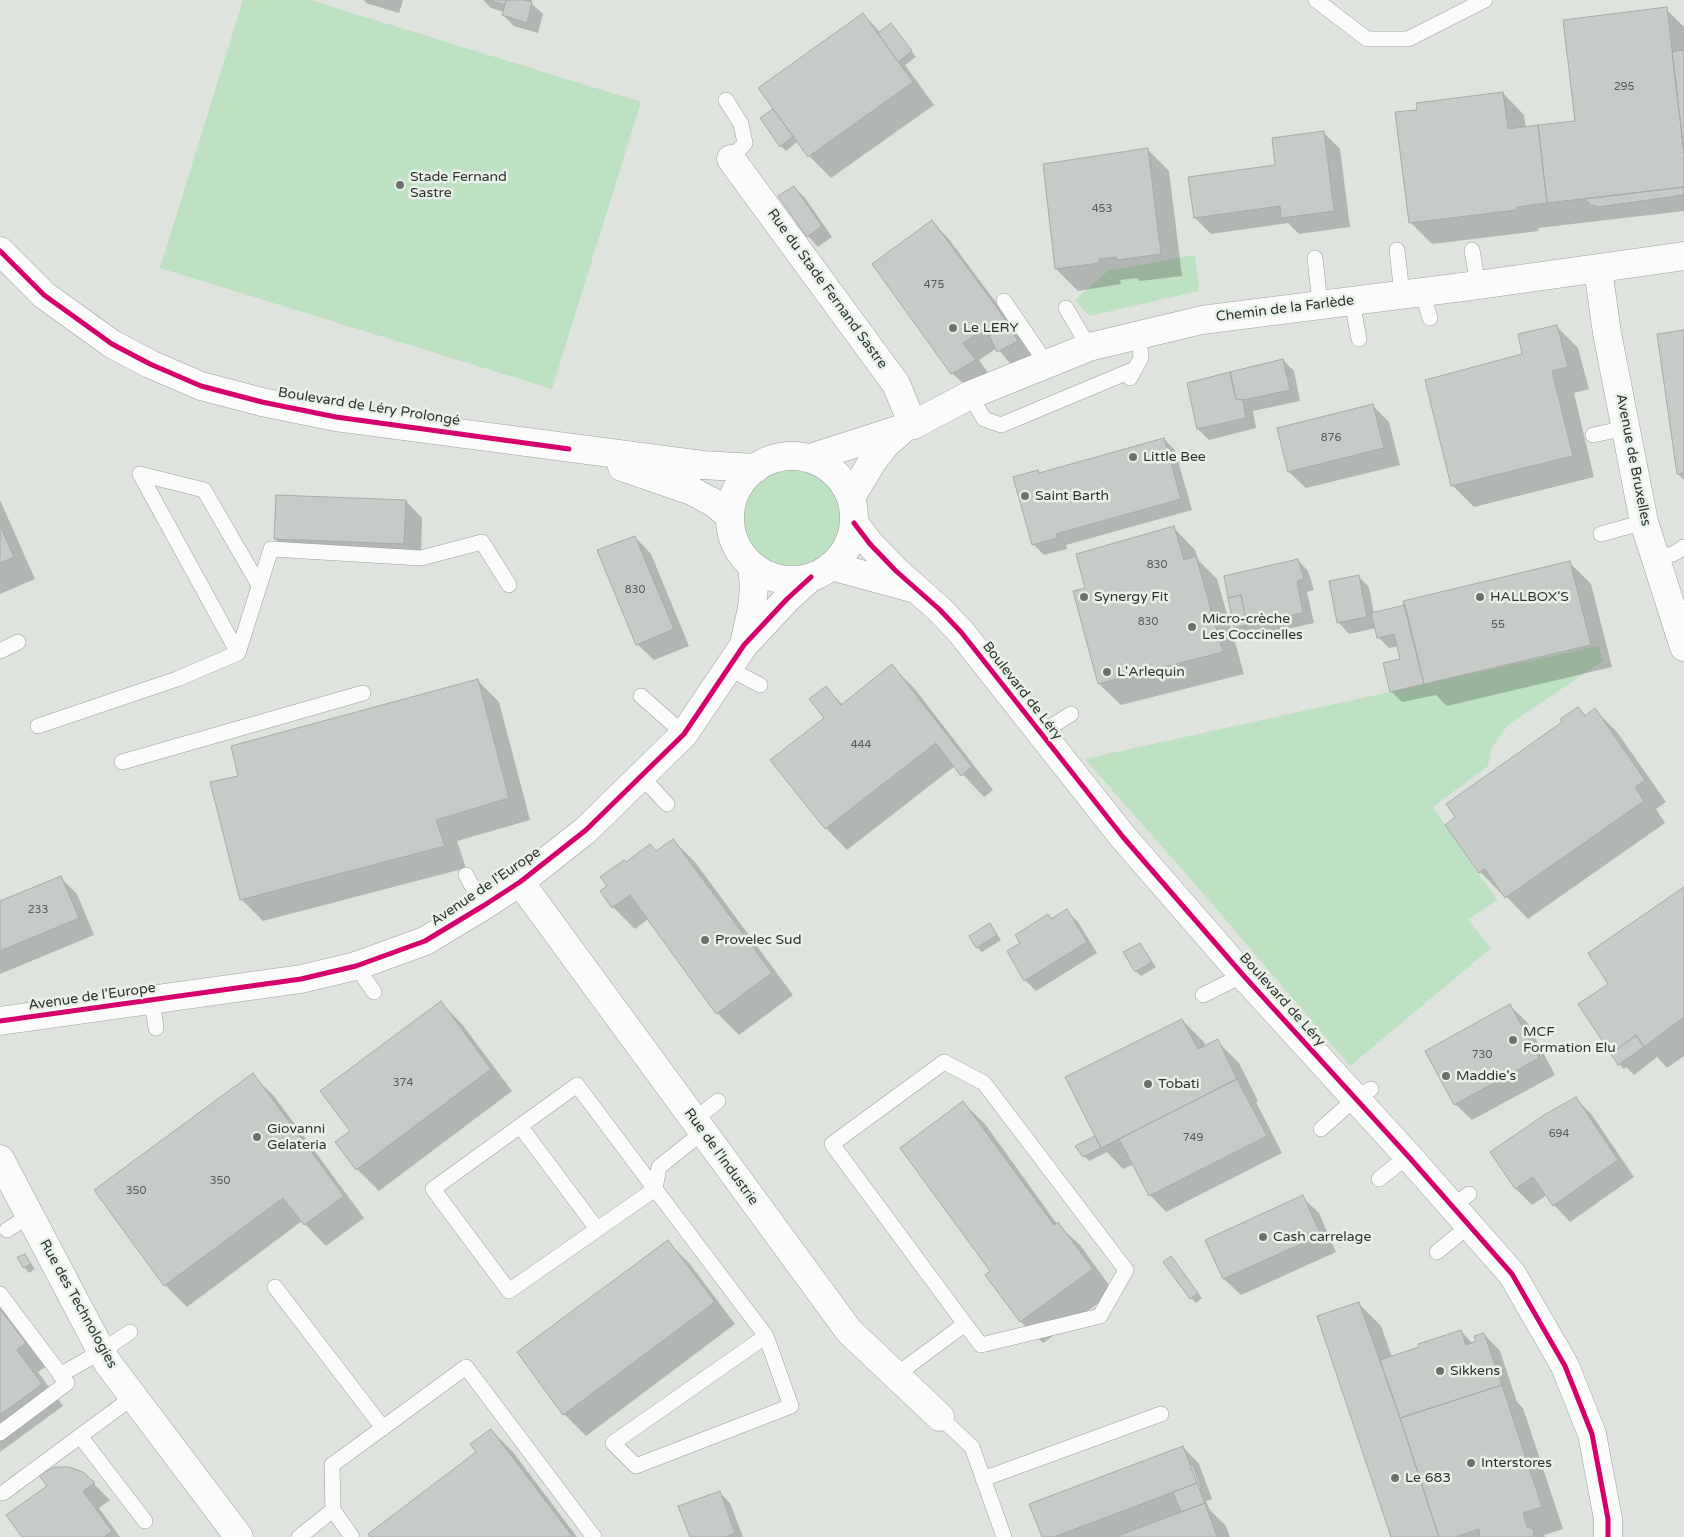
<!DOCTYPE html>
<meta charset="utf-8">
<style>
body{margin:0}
canvas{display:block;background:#dee3de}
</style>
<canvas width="1684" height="1537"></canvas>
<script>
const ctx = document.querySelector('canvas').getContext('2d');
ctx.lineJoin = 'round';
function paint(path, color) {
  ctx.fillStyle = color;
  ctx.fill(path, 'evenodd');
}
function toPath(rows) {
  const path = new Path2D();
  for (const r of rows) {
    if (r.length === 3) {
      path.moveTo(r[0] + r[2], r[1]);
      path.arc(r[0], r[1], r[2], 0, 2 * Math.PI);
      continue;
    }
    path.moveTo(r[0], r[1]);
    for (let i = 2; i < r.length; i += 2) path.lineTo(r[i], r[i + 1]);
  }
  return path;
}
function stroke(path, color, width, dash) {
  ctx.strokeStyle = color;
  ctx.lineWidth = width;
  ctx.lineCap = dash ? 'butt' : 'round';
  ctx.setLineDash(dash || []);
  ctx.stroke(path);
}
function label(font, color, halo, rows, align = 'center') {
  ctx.font = font + ' "Varela Round",sans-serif';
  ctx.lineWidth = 5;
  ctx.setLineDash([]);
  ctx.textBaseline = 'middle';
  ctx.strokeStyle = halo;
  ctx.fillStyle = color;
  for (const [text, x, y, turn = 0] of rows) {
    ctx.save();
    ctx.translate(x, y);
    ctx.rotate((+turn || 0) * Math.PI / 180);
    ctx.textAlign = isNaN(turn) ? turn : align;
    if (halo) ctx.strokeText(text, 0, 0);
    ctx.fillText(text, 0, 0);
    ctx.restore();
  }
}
paint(toPath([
 [243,0,310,0,641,102,552,389,160,268],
 [1195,255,1199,291,1089,316,1075,300,1108,271],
 [792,518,61],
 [1598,646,1603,661,1508,725,1492,747,1488,766,1433,807,1497,900,1468,920,1491,948,1350,1066,1215,907,1085,759]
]), '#bee1c1');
paint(toPath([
 [364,0,403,0,399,13,366,3],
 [483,0,532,0,531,3,543,14,538,33,514,26,503,15,504,12,491,8],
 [1666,9,1684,27,1684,211,1538,228,1539,231,1432,244,1410,222,1418,111,1503,93,1524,115,1526,128,1577,122],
 [863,14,881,33,896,30,916,57,905,65,934,105,831,178,809,156,798,141,786,151,781,146,773,110,777,114],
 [1324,133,1340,149,1350,227,1299,234,1288,223,1211,234,1195,218,1276,166],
 [1147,149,1169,171,1182,276,1140,281,1137,278,1120,280,1121,284,1078,291,1056,269,1044,165],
 [794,187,805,198,832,237,818,247,808,236],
 [931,221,948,238,1012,324,1034,357,1014,368,997,348,979,360,991,377,969,389,952,373],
 [1556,326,1578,348,1589,389,1574,393,1594,477,1474,507,1453,486,1524,355],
 [1684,331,1684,480,1678,474],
 [1283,360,1294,371,1300,401,1253,411,1256,428,1209,440,1198,429,1188,384],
 [1373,406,1389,422,1400,465,1306,488,1289,472],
 [1164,439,1175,450,1192,510,1066,545,1067,549,1044,555,1033,544,1040,474],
 [0,500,35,579,0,594],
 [406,501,422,518,421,560,291,555,275,539],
 [1174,528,1195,550,1199,561,1217,579,1244,674,1121,705,1099,684],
 [635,537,651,554,689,646,654,660,637,644],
 [1298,560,1308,571,1314,590,1307,592,1314,623,1259,635,1254,629,1240,632,1235,627],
 [1569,562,1591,584,1612,667,1447,706,1436,695,1402,702,1391,691,1402,660,1398,646,1389,648,1379,638,1376,628,1349,634,1339,623,1358,576,1369,587,1374,614],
 [892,666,914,688,993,790,984,797,955,766,847,850,826,828,825,687,843,705],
 [477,680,499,702,530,820,457,841,466,868,263,921,241,899,240,777],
 [1578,708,1586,716,1595,710,1617,732,1666,802,1656,809,1665,823,1528,919,1503,893,1502,894,1480,872,1457,817,1564,723],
 [673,840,695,862,793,995,739,1035,717,1013,648,919,635,929,613,907,609,886],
 [61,878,77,894,94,935,0,974,0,903],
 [1684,888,1684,1056,1667,1068,1657,1057,1634,1075,1626,1067,1624,1069,1619,1064,1609,984],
 [1067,911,1078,922,1097,953,1036,991,1025,980,1052,920],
 [990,925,1001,940,982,952,977,947],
 [1139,944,1156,967,1141,976,1136,971],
 [440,1002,462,1024,512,1091,379,1191,357,1169],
 [1510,1006,1527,1022,1555,1075,1472,1120,1455,1104],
 [1182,1020,1204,1042,1206,1047,1217,1041,1239,1063,1258,1101,1256,1102,1282,1153,1166,1212,1150,1195,1134,1164,1123,1169,1107,1152,1089,1161,1084,1156],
 [252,1075,274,1096,364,1218,326,1246,302,1221,187,1307,165,1285,95,1191],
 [1576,1099,1592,1115,1634,1177,1570,1222,1554,1205,1547,1195,1532,1205,1516,1189,1491,1153],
 [963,1103,985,1124,1057,1224,1080,1245,1114,1292,1043,1343,1021,1322,987,1275,992,1271],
 [1302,1197,1319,1213,1336,1252,1241,1295,1224,1279,1207,1240],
 [668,1242,690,1264,735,1324,586,1436,564,1414],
 [25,1255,35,1269,29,1273,24,1267],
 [1176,1263,1202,1298,1196,1303,1191,1298],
 [1359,1304,1381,1326,1392,1357,1461,1331,1473,1344,1477,1342,1484,1334,1500,1351,1517,1402,1523,1408,1563,1529,1544,1535,1545,1537,1392,1537],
 [0,1308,15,1323,47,1366,38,1372,63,1406,0,1452],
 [491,1430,513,1452,577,1537,372,1537,478,1453],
 [1183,1447,1199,1464,1212,1499,1206,1501,1210,1510,1226,1526,1230,1537,1043,1537],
 [1189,1466,1192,1466,1200,1488,1198,1489],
 [86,1476,110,1500,99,1508,120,1537,24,1537],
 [719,1492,730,1503,743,1537,691,1537]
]), '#0003');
const building = toPath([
 [487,0,506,0,505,5,487,0],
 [506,0,524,0,532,2,527,23,502,15,506,0],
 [1667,7,1684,153,1684,187,1547,203,1538,125,1575,121,1563,20,1667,7],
 [863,13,913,82,808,157,758,88,863,13],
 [891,23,912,51,898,62,878,33,891,23],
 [1682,50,1684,52,1684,153,1672,52,1682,50],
 [1503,92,1508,129,1538,125,1547,203,1517,207,1517,210,1409,223,1395,112,1417,110,1416,103,1503,92],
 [773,109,793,136,780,147,760,118,773,109],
 [1324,131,1334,211,1281,218,1280,206,1194,218,1188,177,1275,165,1272,138,1324,131],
 [1148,148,1161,254,1117,260,1116,257,1099,259,1099,263,1055,269,1043,164,1148,148],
 [794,186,822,226,807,237,778,196,794,186],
 [1684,187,1684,195,1598,207,1591,205,1585,199,1684,187],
 [932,220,996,306,1018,341,997,352,986,328,963,343,976,360,951,374,872,264,932,220],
 [1557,325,1568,367,1552,371,1573,456,1451,486,1425,380,1522,354,1518,334,1557,325],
 [1684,330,1684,473,1677,474,1657,334,1684,330],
 [1283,359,1290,390,1243,400,1236,399,1230,372,1283,359],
 [1230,372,1236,399,1243,400,1246,418,1197,429,1187,383,1230,372],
 [1373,404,1384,448,1288,472,1277,428,1373,404],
 [1164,438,1181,499,1056,534,1057,538,1032,545,1013,477,1038,470,1039,473,1164,438],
 [276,495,406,500,404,544,274,539,276,495],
 [0,525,14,557,0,563,0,525],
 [1174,526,1184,560,1196,556,1223,652,1098,684,1073,591,1085,588,1076,554,1174,526],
 [635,536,674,629,636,645,597,550,635,536],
 [1298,559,1304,579,1297,581,1303,613,1247,625,1241,595,1228,598,1224,576,1298,559],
 [1570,561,1591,645,1424,684,1403,601,1570,561],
 [1359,575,1367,617,1337,623,1329,581,1359,575],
 [1241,595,1247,625,1234,628,1228,598,1241,595],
 [1405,605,1424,684,1390,692,1383,663,1400,659,1394,634,1377,638,1371,613,1405,605],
 [892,664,972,767,961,776,936,743,825,829,770,760,824,718,809,699,826,686,841,705,892,664],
 [478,679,509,798,436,820,445,846,240,900,210,782,238,776,231,746,478,679],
 [1578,707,1585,716,1595,708,1645,780,1635,787,1644,801,1505,898,1485,869,1479,873,1445,825,1455,817,1446,804,1562,722,1560,719,1578,707],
 [673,839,772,973,716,1014,630,895,612,908,600,891,607,886,600,877,624,860,626,862,650,844,656,851,673,839],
 [61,876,79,918,0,951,0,901,61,876],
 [1684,887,1684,1017,1644,1047,1636,1035,1611,1054,1578,1004,1608,984,1588,953,1684,887],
 [1067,909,1087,942,1024,981,1007,951,1020,943,1015,935,1048,914,1051,919,1067,909],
 [990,923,997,935,976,948,969,936,990,923],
 [1140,943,1152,962,1135,972,1123,952,1140,943],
 [441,1001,491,1069,356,1170,335,1142,350,1131,320,1091,441,1001],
 [1510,1004,1539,1058,1454,1105,1425,1051,1510,1004],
 [1182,1019,1198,1049,1218,1039,1237,1079,1101,1148,1065,1077,1182,1019],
 [1636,1035,1644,1047,1618,1065,1611,1054,1636,1035],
 [253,1073,344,1196,304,1225,283,1198,164,1286,94,1190,253,1073],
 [1237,1079,1267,1136,1149,1196,1119,1139,1237,1079],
 [1576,1097,1618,1160,1553,1206,1533,1177,1515,1189,1490,1152,1544,1115,1576,1097],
 [963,1101,1054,1225,1058,1222,1093,1269,1020,1322,985,1275,990,1271,900,1148,963,1101],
 [1095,1136,1101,1148,1083,1157,1075,1146,1095,1136],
 [1303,1195,1321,1235,1223,1279,1205,1240,1303,1195],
 [668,1240,715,1302,563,1415,517,1352,668,1240],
 [25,1254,31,1264,23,1268,17,1257,25,1254],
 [1171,1256,1198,1293,1190,1299,1163,1262,1171,1256],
 [1359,1302,1400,1418,1439,1537,1391,1537,1317,1316,1359,1302],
 [0,1309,26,1343,17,1350,42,1384,0,1415,0,1309],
 [1461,1330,1466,1345,1476,1341,1474,1336,1484,1333,1502,1385,1400,1418,1380,1360,1419,1347,1418,1344,1461,1330],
 [1502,1385,1542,1507,1523,1513,1527,1527,1534,1529,1533,1537,1480,1537,1479,1529,1455,1537,1439,1537,1400,1418,1502,1385],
 [491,1429,573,1537,370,1537,368,1534,476,1452,470,1444,491,1429],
 [1183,1446,1197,1483,1054,1537,1042,1537,1029,1504,1183,1446],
 [55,1467,69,1467,83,1472,95,1483,83,1491,112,1531,104,1537,22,1537,6,1515,47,1486,39,1475,55,1467],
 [1197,1483,1205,1503,1181,1512,1173,1492,1197,1483],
 [720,1491,735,1533,725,1537,690,1537,678,1506,720,1491],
 [1205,1503,1217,1537,1115,1537,1181,1512,1205,1503]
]);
paint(building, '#c7cbc7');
stroke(building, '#a8aba8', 1);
const service = toPath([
 [1316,0,1367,39,1408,39,1485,0],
 [726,100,741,124,745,143,731,159],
 [1397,250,1402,294],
 [1472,250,1478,285],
 [1315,258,1320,304],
 [1422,292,1430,318],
 [1004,301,1046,363],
 [1352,301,1359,339],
 [1066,308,1089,347],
 [1130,378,1141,358,1139,335],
 [970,395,984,419,1001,425,1135,369],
 [1593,435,1626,428],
 [1601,534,1644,522],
 [1655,558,1673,554,1684,547],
 [0,651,18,642],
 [238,653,140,474,204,490,259,585],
 [728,668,760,685],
 [641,696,684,734],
 [38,726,177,679,238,653,271,549,421,558,482,542,509,585],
 [1041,733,1071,714],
 [122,762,363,693],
 [642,777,667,804],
 [466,875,483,906],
 [356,966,374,992],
 [1203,995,1243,975],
 [152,1000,156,1028],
 [694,1120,718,1101],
 [520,1126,597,1229],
 [1321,1129,1356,1098,1371,1089],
 [703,1132,659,1167,655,1189,509,1291,433,1189,577,1085,655,1189,766,1336,613,1443,636,1466,791,1406,766,1336],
 [1379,1179,1408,1156],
 [1453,1206,1469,1194],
 [7,1230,30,1215],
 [1437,1252,1470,1225],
 [275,1287,383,1428],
 [0,1294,67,1383,0,1433],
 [60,1375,102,1351,130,1332],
 [896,1375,965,1324,832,1144,944,1062,984,1083,1126,1270,1100,1316,981,1345,965,1324],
 [940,1417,972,1447,1004,1537],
 [80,1436,145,1521],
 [983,1479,1161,1414],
 [3,1493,133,1397],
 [333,1510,352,1537],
 [299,1537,333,1510,332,1465,466,1367,594,1537]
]);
const minor = toPath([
 [731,159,896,384,913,425],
 [520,882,849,1331,940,1417],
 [0,1159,107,1362,239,1537]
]);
const tertiary = toPath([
 [0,251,44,295,112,344,150,364,201,386,262,402,336,417,702,465,756,468],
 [1598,269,1607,333,1644,522,1684,647],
 [792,518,62],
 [810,458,913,425,970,395,1089,347,1202,320,1478,285,1684,256],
 [622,467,692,491,714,503,730,516],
 [851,497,872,462,885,445,901,431],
 [854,523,870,544,896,571,939,609,961,632,1123,837,1243,975,1408,1156,1512,1274,1565,1366,1592,1434,1608,1519,1608,1537],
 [831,566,912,588],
 [744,644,752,608,754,587,752,566],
 [0,1021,301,979,356,966,425,941,483,906,520,882,586,830,684,734,744,645,787,599,811,577]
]);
stroke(service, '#9c9f9c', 16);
stroke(minor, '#9c9f9c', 29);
stroke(tertiary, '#9c9f9c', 29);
stroke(service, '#fafbfa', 15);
stroke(minor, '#fafbfa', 28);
stroke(tertiary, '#fafbfa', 28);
stroke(toPath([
 [0,251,44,295,112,344,150,364,201,386,262,402,336,417,569,449],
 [854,523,870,544,896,571,939,609,961,632,1123,837,1243,975,1408,1156,1512,1274,1565,1366,1592,1434,1608,1519,1608,1537],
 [0,1021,301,979,356,966,425,941,483,906,520,882,586,830,684,734,744,645,787,599,811,577]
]), '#d6006c', 5);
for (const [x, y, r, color] of [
 [400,185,5,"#6d716d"],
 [953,328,5,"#6d716d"],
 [1133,457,5,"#6d716d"],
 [1025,496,5,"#6d716d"],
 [1084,597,5,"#6d716d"],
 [1480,597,5,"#6d716d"],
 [1192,627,5,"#6d716d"],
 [1107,672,5,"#6d716d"],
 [705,940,5,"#6d716d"],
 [1513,1040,5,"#6d716d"],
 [1446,1076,5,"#6d716d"],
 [1148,1084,5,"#6d716d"],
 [257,1137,5,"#6d716d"],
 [1263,1237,5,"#6d716d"],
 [1440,1371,5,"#6d716d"],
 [1471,1463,5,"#6d716d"],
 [1395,1478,5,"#6d716d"]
]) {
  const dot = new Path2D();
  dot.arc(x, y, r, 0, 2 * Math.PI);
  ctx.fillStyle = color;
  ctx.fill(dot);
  stroke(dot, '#e9f2e9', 2);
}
label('11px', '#575b57', null, [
 ["295",1624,87],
 ["453",1102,209],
 ["475",934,285],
 ["876",1331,438],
 ["830",1157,565],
 ["830",635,590],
 ["830",1148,622],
 ["55",1498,625],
 ["444",861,745],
 ["233",38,910],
 ["730",1482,1055],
 ["374",403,1083],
 ["694",1559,1134],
 ["749",1193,1138],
 ["350",220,1181],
 ["350",136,1191]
]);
label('14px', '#303430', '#e9f2e9', [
 ["Stade Fernand",410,177],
 ["Sastre",410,193],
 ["Le LERY",963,328],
 ["Little Bee",1143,457],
 ["Saint Barth",1035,496],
 ["Synergy Fit",1094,597],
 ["HALLBOX'S",1490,597],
 ["Micro-crèche",1202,619],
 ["Les Coccinelles",1202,635],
 ["L'Arlequin",1117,672],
 ["Provelec Sud",715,940],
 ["MCF",1523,1032],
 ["Formation Elu",1523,1048],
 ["Maddie's",1456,1076],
 ["Tobati",1158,1084],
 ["Giovanni",267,1129],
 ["Gelateria",267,1145],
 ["Cash carrelage",1273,1237],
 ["Sikkens",1450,1371],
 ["Interstores",1481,1463],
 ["Le 683",1405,1478]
], 'left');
label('14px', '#303430', '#e9f2e9', [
 ["Rue du Stade Fernand Sastre",827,289,54],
 ["Chemin de la Farlède",1285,309,-7],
 ["Boulevard de Léry Prolongé",369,407,9],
 ["Avenue de Bruxelles",1633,460,79],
 ["Boulevard de Léry",1022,691,52],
 ["Avenue de l'Europe",486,887,-34],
 ["Avenue de l'Europe",92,997,-8],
 ["Boulevard de Léry",1282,1000,48],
 ["Rue de l'Industrie",721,1157,54],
 ["Rue des Technologies",78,1304,61]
]);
</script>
